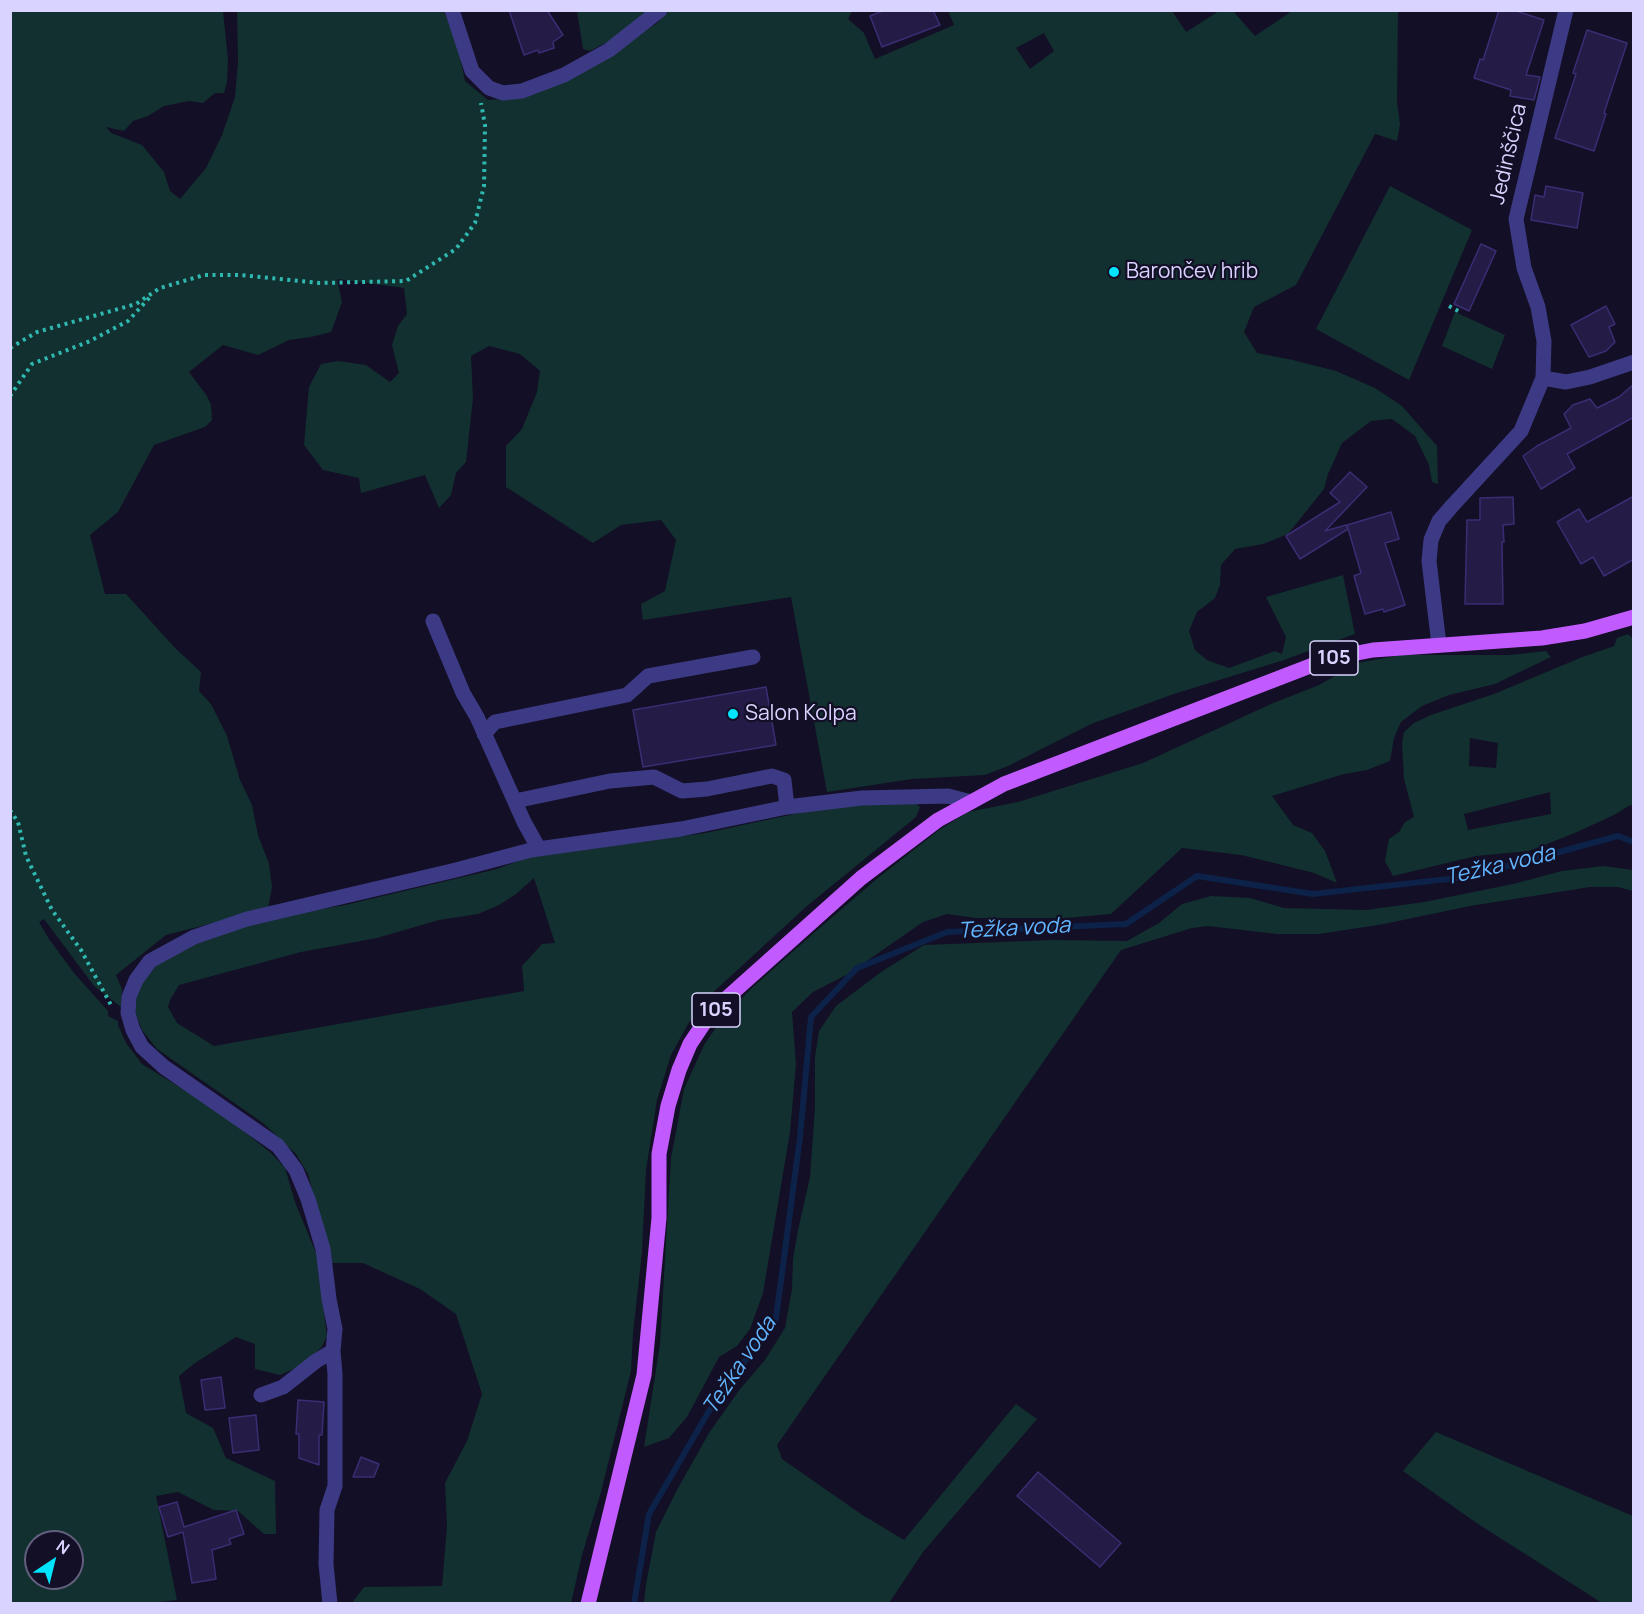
<!DOCTYPE html>
<meta charset="utf-8">
<style>
body{margin:0}
#map{position:relative;width:1644px;height:1614px;overflow:hidden;background:#130f26;font-family:Manrope,sans-serif}
canvas{display:block}
.frame{position:absolute;inset:0;border:12px solid #d9d4ff;pointer-events:none}
.north{position:absolute;left:24px;top:1530px;width:60px;height:60px;box-sizing:border-box;background:#130f26;border:2px solid #625e7d;border-radius:50%;rotate:35deg;font-size:16px;font-weight:700;line-height:24px;text-align:center;color:#d9d4ff}
.north::after{content:'';display:block;margin:auto;width:21px;height:27px;background:#00e5ff;clip-path:polygon(50% 0,100% 100%,50% 72%,0 100%)}
</style>
<div id="map">
<canvas width="1644" height="1614"></canvas>
<div class="frame"></div>
<div class="north">N</div>
</div>
<script>
const ctx = document.querySelector('canvas').getContext('2d');
ctx.lineJoin = 'round';
function paint(path, color) {
  ctx.fillStyle = color;
  ctx.fill(path, 'evenodd');
}
function toPath(rows) {
  const path = new Path2D();
  for (const r of rows) {
    path.moveTo(r[0], r[1]);
    for (let i = 2; i < r.length; i += 2) path.lineTo(r[i], r[i + 1]);
  }
  return path;
}
function stroke(path, color, width, dash) {
  ctx.strokeStyle = color;
  ctx.lineWidth = width;
  ctx.lineCap = dash ? 'butt' : 'round';
  ctx.setLineDash(dash || []);
  ctx.stroke(path);
}
function label(font, color, halo, rows, align = 'center') {
  ctx.font = font + ' Manrope,sans-serif';
  ctx.lineWidth = 4.5;
  ctx.setLineDash([]);
  ctx.textBaseline = 'middle';
  ctx.strokeStyle = halo;
  ctx.fillStyle = color;
  for (const [text, x, y, turn = 0] of rows) {
    ctx.save();
    ctx.translate(x, y);
    ctx.rotate((+turn || 0) * Math.PI / 180);
    ctx.textAlign = isNaN(turn) ? turn : align;
    if (halo) ctx.strokeText(text, 0, 0);
    ctx.fillText(text, 0, 0);
    ctx.restore();
  }
}
paint(toPath([
 [11,11,223,11,228,60,227,82,224,93,215,93,203,103,189,101,164,106,148,116,133,121,124,131,106,127,111,133,142,145,164,172,170,191,180,199,206,168,222,135,235,97,238,62,237,11,444,11,458,47,465,81,488,100,513,98,536,94,619,47,656,24,669,11,852,11,848,19,864,33,875,59,954,25,948,11,1172,11,1186,32,1219,11,1233,11,1255,36,1292,11,1398,11,1397,102,1400,124,1397,141,1375,134,1296,285,1254,307,1244,332,1257,353,1293,360,1336,371,1375,388,1402,406,1437,446,1438,484,1432,482,1429,465,1415,436,1392,419,1371,421,1342,443,1328,474,1324,489,1288,534,1263,544,1235,549,1221,565,1220,585,1215,598,1197,612,1189,631,1195,650,1207,660,1229,668,1275,651,1282,654,1286,637,1266,597,1343,575,1355,634,1284,660,1174,694,1091,724,1008,766,985,775,912,779,827,792,791,597,643,620,641,604,665,591,676,540,661,520,621,525,593,543,506,487,506,446,522,429,537,392,540,371,520,354,489,346,471,356,473,398,466,462,456,473,451,495,439,508,425,475,361,493,359,478,323,470,304,445,309,387,321,364,338,361,366,365,390,382,399,373,392,345,398,326,407,314,404,288,337,279,342,302,331,332,311,337,289,340,258,355,223,345,189,372,207,396,211,405,212,420,205,427,154,445,118,512,90,535,105,594,126,594,176,649,201,672,199,691,211,704,227,736,240,780,252,805,258,835,269,864,272,887,268,909,166,935,116,975,122,989,121,1007,94,986,44,919,39,922,49,939,74,973,108,1011,108,1016,118,1021,118,1025,126,1043,142,1064,220,1112,271,1153,285,1168,295,1202,316,1253,327,1336,321,1348,298,1367,280,1375,255,1369,255,1344,236,1337,195,1363,179,1376,186,1413,213,1428,226,1458,275,1481,276,1534,264,1534,238,1511,214,1510,178,1492,156,1496,177,1600,143,1604,11,1604],
 [1044,33,1054,51,1030,69,1016,48],
 [36,1542,72,1542,72,1578,36,1578],
 [577,11,649,11,611,40,590,51,583,49],
 [1390,186,1472,230,1409,380,1316,329],
 [1455,312,1505,335,1492,369,1442,346],
 [1628,634,1634,640,1633,806,1630,805,1616,814,1575,833,1529,851,1476,856,1393,876,1385,861,1389,839,1399,832,1405,822,1414,817,1404,779,1402,743,1404,732,1414,723,1431,715,1494,694,1580,658,1614,646,1617,638],
 [1470,738,1498,743,1496,768,1469,766],
 [1550,792,1551,814,1468,830,1464,814],
 [1546,651,1551,657,1495,684,1449,695,1422,706,1401,722,1394,738,1390,761,1367,770,1344,774,1272,796,1293,825,1312,833,1325,851,1337,883,1314,873,1274,863,1241,855,1182,848,1111,914,1066,918,976,918,947,914,923,922,848,974,813,992,792,1012,796,1064,790,1132,763,1293,750,1329,737,1346,719,1357,687,1417,669,1438,644,1447,660,1344,671,1158,684,1089,704,1045,724,1016,755,985,815,932,879,877,939,830,968,812,1018,802,1143,763,1271,704,1319,685,1358,663,1401,655,1510,655],
 [898,800,914,802,920,807,916,817,807,906,708,997,688,1024,671,1055,657,1100,646,1170,642,1252,633,1333,631,1371,601,1492,582,1555,571,1603,352,1603,364,1587,442,1586,447,1526,445,1483,467,1441,482,1394,456,1314,420,1289,363,1263,331,1263,308,1174,296,1154,263,1123,157,1049,142,1030,135,1011,137,994,143,980,157,965,179,951,221,932,291,914,345,905,497,869,526,858,705,833,804,812],
 [534,878,555,943,542,944,522,966,524,991,214,1046,177,1023,168,1007,170,1000,179,985,301,952,377,938,439,920,478,914,499,905,516,894],
 [1603,866,1633,870,1633,891,1618,887,1590,887,1470,906,1384,924,1319,934,1277,934,1208,926,1192,928,1121,950,777,1445,782,1459,861,1514,904,1540,1016,1404,1037,1419,923,1552,889,1603,644,1603,646,1584,656,1532,677,1490,709,1433,740,1389,765,1360,785,1328,792,1289,793,1259,798,1230,810,1177,815,1107,815,1057,819,1031,836,1006,881,972,924,945,1052,940,1127,941,1159,923,1182,904,1211,896,1250,898,1284,908,1366,910,1424,902,1513,884,1562,871],
 [1436,1432,1633,1516,1633,1603,1602,1603,1475,1522,1403,1471]
]), '#12302f');
stroke(toPath([
 [634,1604,649,1514,709,1411,776,1318,800,1137,811,1017,857,968,947,932,1126,924,1197,876,1313,894,1467,877,1618,836,1634,842]
]), '#0c2248', 6);
const building = toPath([
 [509,10,547,10,563,35,553,42,554,48,539,53,538,50,524,55,509,10],
 [885,10,933,10,940,25,882,47,870,16,885,10],
 [1499,10,1513,10,1544,20,1526,75,1540,77,1534,100,1510,96,1511,90,1474,78,1480,59,1483,60,1499,10],
 [1587,30,1627,43,1604,113,1606,114,1594,151,1555,138,1576,74,1573,73,1587,30],
 [1546,186,1583,193,1577,228,1531,220,1535,195,1544,197,1546,186],
 [1481,244,1496,251,1469,311,1454,304,1481,244],
 [1606,306,1615,324,1609,327,1615,342,1606,351,1589,357,1571,325,1606,306],
 [1634,384,1634,417,1567,454,1575,468,1541,489,1523,456,1537,446,1571,428,1564,414,1573,405,1590,399,1597,408,1619,397,1634,384],
 [1350,472,1367,487,1325,531,1346,525,1348,529,1300,559,1286,536,1340,502,1330,493,1350,472],
 [1634,496,1634,559,1604,576,1593,557,1581,564,1557,522,1579,509,1587,522,1634,496],
 [1513,497,1514,524,1503,525,1504,542,1502,542,1503,604,1465,604,1467,520,1480,520,1480,498,1513,497],
 [1391,512,1399,539,1385,543,1405,605,1384,612,1383,609,1365,614,1354,576,1361,573,1347,525,1391,512],
 [766,687,776,745,643,767,633,710,766,687],
 [221,1377,225,1408,205,1410,201,1380,221,1377],
 [298,1400,324,1402,322,1435,319,1435,319,1465,299,1458,299,1434,296,1434,298,1400],
 [256,1415,259,1450,233,1453,229,1418,256,1415],
 [361,1457,379,1464,374,1477,353,1477,361,1457],
 [1038,1472,1121,1543,1100,1567,1017,1496,1038,1472],
 [177,1502,184,1527,236,1510,244,1534,229,1539,231,1544,212,1550,216,1579,192,1583,183,1532,168,1537,159,1507,177,1502]
]);
paint(building, '#241b47');
stroke(building, '#3b2d73', 1.5);
stroke(toPath([
 [1449,306,1460,312],
 [10,348,37,332,136,304,160,288,204,275,240,275,319,283,406,281,456,249,475,223,484,186,485,125,481,103],
 [10,396,32,364,90,341,128,321,151,296],
 [10,810,18,822,26,856,52,910,81,950,111,1005]
]), '#2fb8b0', 4, [3, 4.5]);
stroke(toPath([
 [452,10,472,71,489,88,503,93,522,91,564,75,609,50,660,10],
 [1543,378,1566,382,1590,377,1634,362],
 [433,621,463,693,477,717,524,822,539,849],
 [1439,645,1429,561,1431,540,1439,521,1452,506,1521,431,1543,378,1544,341,1538,307,1524,268,1516,219,1566,10],
 [484,734,495,722,627,695,648,676,753,657],
 [515,801,610,781,654,777,682,791,707,789,772,776,784,780,787,807],
 [261,1395,283,1387,316,1361,333,1351,335,1329,329,1299,323,1249,308,1199,296,1170,278,1146,164,1067,142,1047,133,1030,128,1013,129,997,136,980,150,961,194,937,247,919,456,870,531,850,681,829,787,807,862,798,948,796,971,802],
 [330,1604,326,1564,327,1510,335,1486,335,1374,333,1351]
]), '#3d3a85', 15);
stroke(toPath([
 [588,1604,644,1375,659,1218,659,1154,668,1106,679,1070,690,1044,706,1020,729,996,861,878,938,820,1004,784,1331,658,1373,650,1542,638,1585,631,1634,617]
]), '#c25bff', 15);
for (const [x, y, r, color] of [
 [1114,272,6,"#00e5ff"],
 [733,714,6,"#00e5ff"]
]) {
  const dot = new Path2D();
  dot.arc(x, y, r, 0, 2 * Math.PI);
  ctx.fillStyle = color;
  ctx.fill(dot);
  stroke(dot, '#130f26', 2);
}
for (const [x, y, w] of [
 [1334,658,48],
 [716,1010,48]
]) {
  const box = new Path2D();
  box.roundRect(x - w / 2, y - 17, w, 34, 4.5);
  ctx.fillStyle = '#130f26';
  ctx.fill(box);
  stroke(box, '#d9d4ff', 1.5);
}
label('bold 20px', '#d9d4ff', null, [
 ["105",1334,658],
 ["105",716,1010]
]);
label('21px', '#d9d4ff', '#130f26', [
 ["Jedinščica",1509,154,-77]
]);
label('21px', '#d9d4ff', '#130f26', [
 ["Barončev hrib",1126,272],
 ["Salon Kolpa",745,714]
], 'left');
label('italic 22px', '#62b6ff', '#130f26', [
 ["Težka voda",1500,866,-13],
 ["Težka voda",1014,929,-3],
 ["Težka voda",740,1366,-56]
]);
</script>
